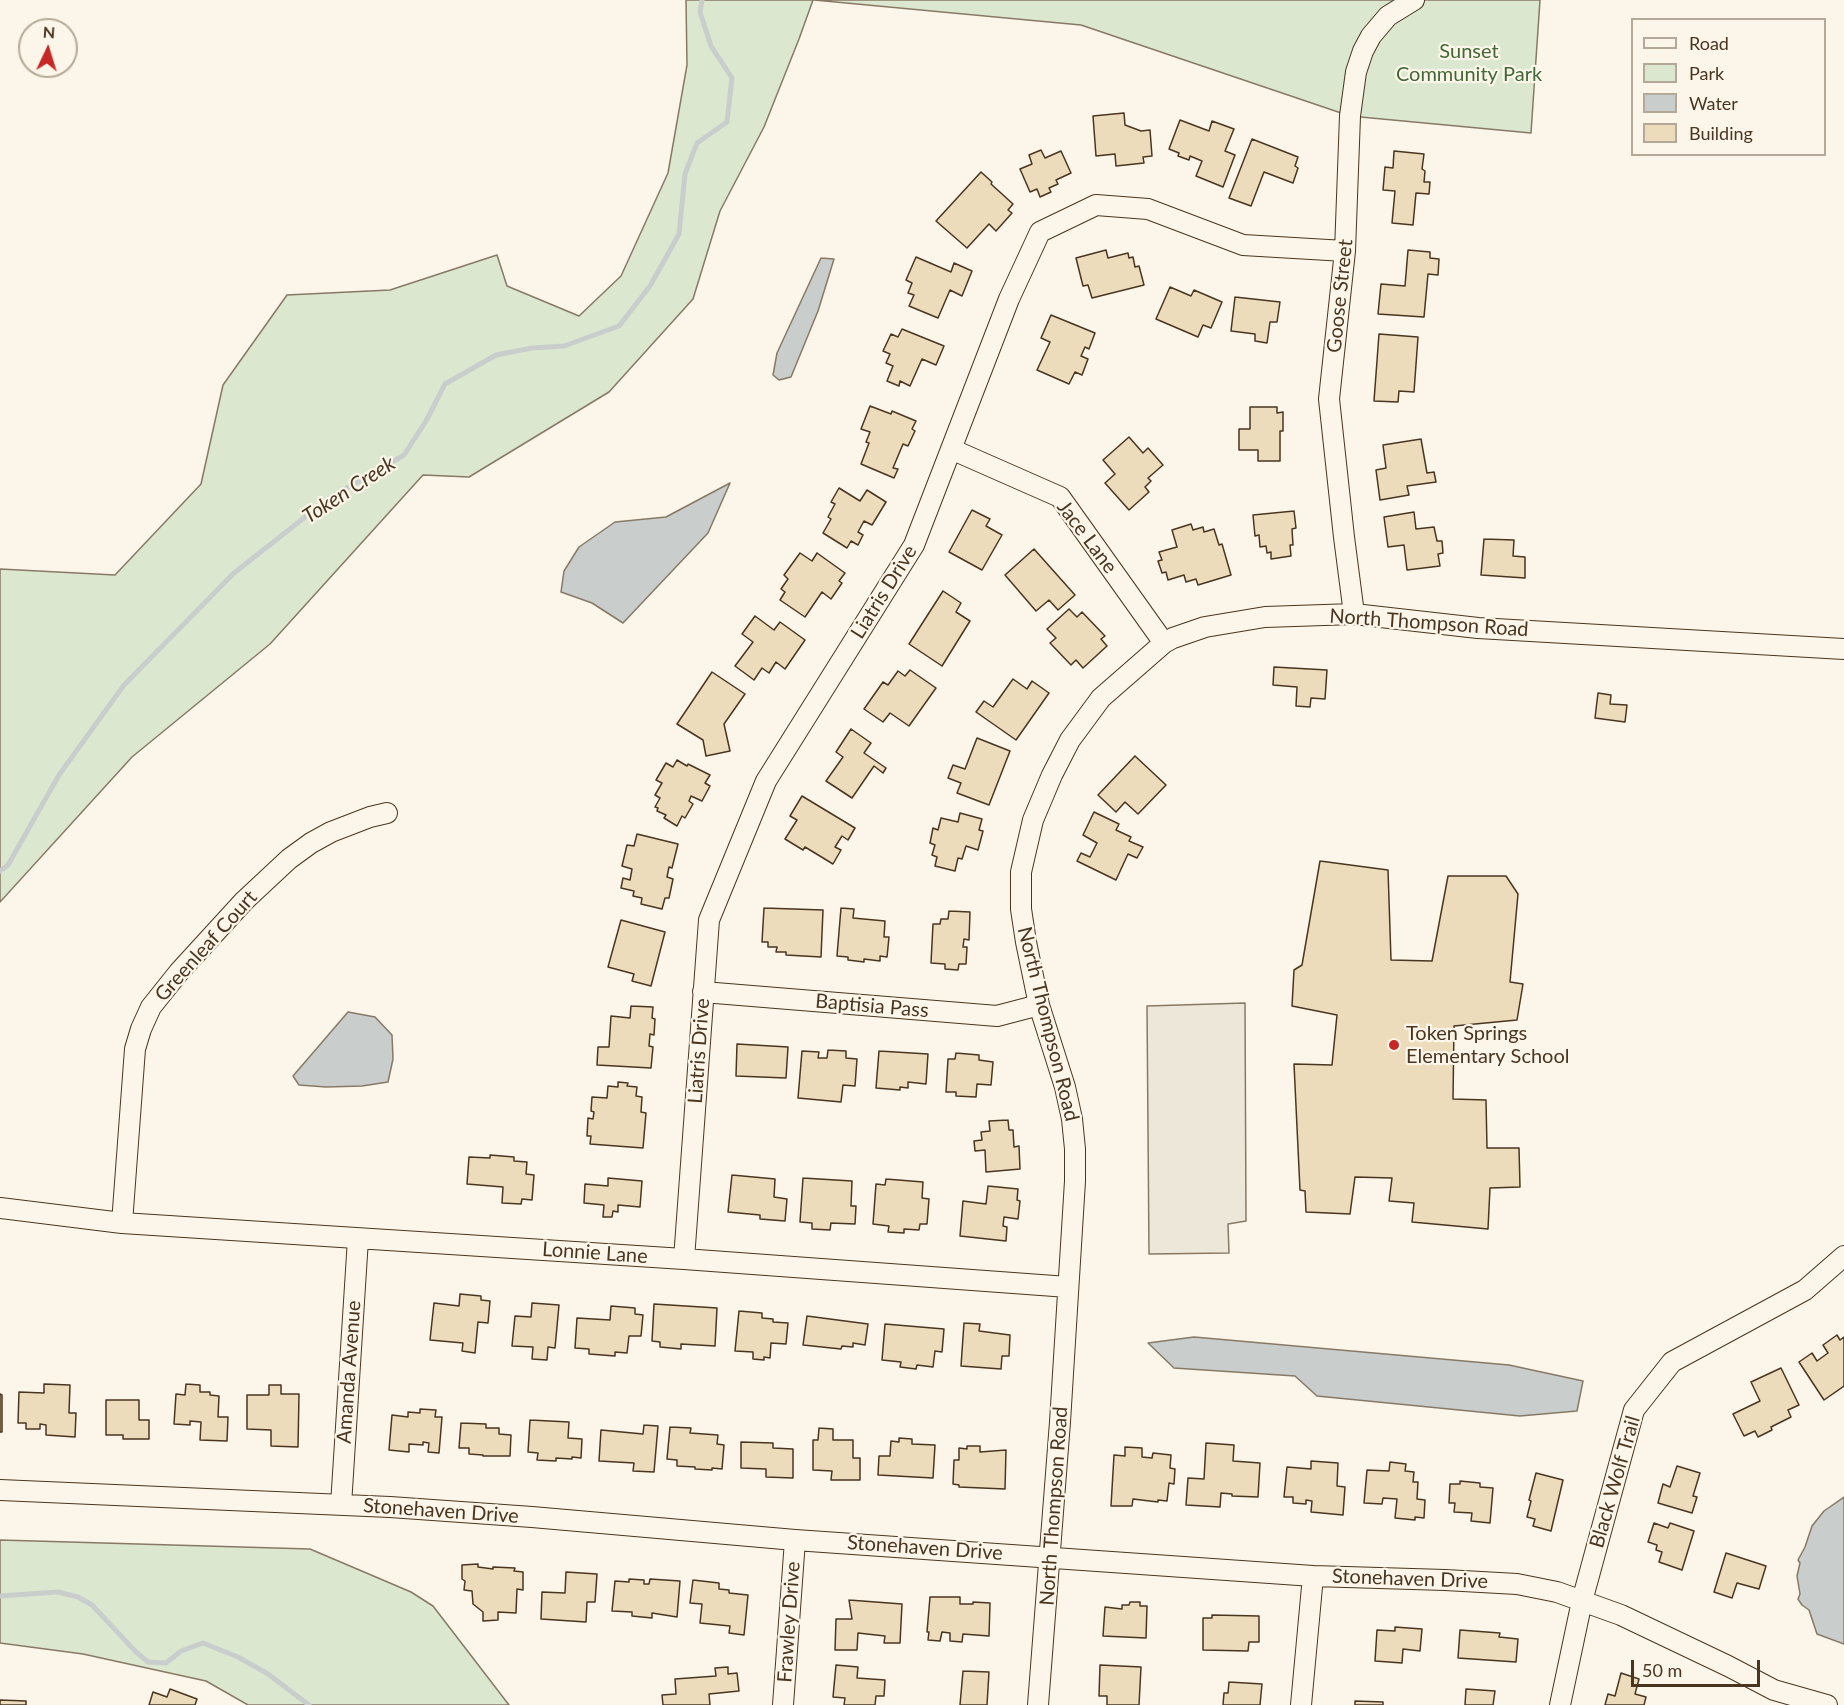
<!DOCTYPE html>
<style>
body{margin:0}
#map{position:relative;width:1844px;height:1705px;overflow:hidden;background:#fbf6e9;font-family:Lato,sans-serif}
canvas{display:block}
.legend{position:absolute;left:1631px;top:18px;width:195px;height:138px;box-sizing:border-box;background:#fbf6e9;border:2px solid #b4a999;margin:0;padding:8px 10px;list-style:none;font-size:18px;color:#4a3520}
.legend li{display:flex;align-items:center;gap:12px;height:30px}
.legend b{width:30px;border:2px solid #b4a999}
.north{position:absolute;left:18px;top:18px;width:60px;height:60px;box-sizing:border-box;background:#fbf6e9;border:2px solid #b4a999;border-radius:50%;rotate:4deg;font-size:16px;font-weight:700;line-height:24px;text-align:center;color:#4a3520}
.north::after{content:'';display:block;margin:auto;width:21px;height:27px;background:#c62828;clip-path:polygon(50% 0,100% 100%,50% 72%,0 100%)}
.scale{position:absolute;left:1631px;top:1660px;width:129px;height:27px;box-sizing:border-box;border:3px solid #4a3520;border-top:0;padding-left:8px;font-size:18px;line-height:21px;white-space:nowrap;color:#4a3520;-webkit-text-stroke:4px #fbf6e9;paint-order:stroke}
</style>
<div id="map">
<canvas width="1844" height="1705"></canvas>
<ul class="legend">
<li><b style="height:8px;background:#fbf6e9"></b>Road</li>
<li><b style="height:16px;background:#dce7d0"></b>Park</li>
<li><b style="height:16px;background:#c9cecd"></b>Water</li>
<li><b style="height:16px;background:#ecdcbc"></b>Building</li>
</ul>
<div class="north">N</div>
<div class="scale">50 m</div>
</div>
<script>
const ctx = document.querySelector('canvas').getContext('2d');
ctx.lineJoin = 'round';
function paint(path, color) {
  ctx.fillStyle = color;
  ctx.fill(path, 'evenodd');
}
function toPath(rows) {
  const path = new Path2D();
  for (const r of rows) {
    path.moveTo(r[0], r[1]);
    for (let i = 2; i < r.length; i += 2) path.lineTo(r[i], r[i + 1]);
  }
  return path;
}
function stroke(path, color, width, dash) {
  ctx.strokeStyle = color;
  ctx.lineWidth = width;
  ctx.lineCap = dash ? 'butt' : 'round';
  ctx.setLineDash(dash || []);
  ctx.stroke(path);
}
function label(font, color, halo, rows, align = 'center') {
  ctx.font = font + ' Lato,sans-serif';
  ctx.lineWidth = 4.5;
  ctx.setLineDash([]);
  ctx.textBaseline = 'middle';
  ctx.strokeStyle = halo;
  ctx.fillStyle = color;
  for (const [text, x, y, turn = 0] of rows) {
    ctx.save();
    ctx.translate(x, y);
    ctx.rotate((+turn || 0) * Math.PI / 180);
    ctx.textAlign = isNaN(turn) ? turn : align;
    if (halo) ctx.strokeText(text, 0, 0);
    ctx.fillText(text, 0, 0);
    ctx.restore();
  }
}
const green = toPath([
 [686,0,813,0,799,39,764,127,720,211,693,299,609,392,469,477,423,475,270,644,132,757,0,902,0,569,115,575,201,484,223,385,287,295,390,290,497,255,507,286,579,316,621,276,668,173,687,65,686,0],
 [814,0,1540,0,1531,133,1350,116,1081,25,814,0],
 [0,1540,310,1549,411,1592,433,1606,509,1705,248,1705,206,1681,83,1654,0,1643,0,1540]
]);
paint(green, '#dce7d0');
stroke(green, '#887966', 1.5);
const parking = toPath([
 [1245,1003,1246,1221,1228,1224,1229,1253,1149,1254,1147,1006,1245,1003]
]);
paint(parking, '#ede7d9');
stroke(parking, '#887966', 1.5);
const water = toPath([
 [821,258,834,259,818,311,791,377,779,380,773,375,777,353,821,258],
 [730,483,708,533,623,623,592,603,561,592,564,571,579,547,615,522,666,517,730,483],
 [348,1012,375,1017,392,1035,393,1059,388,1082,362,1086,326,1087,299,1085,293,1076,348,1012],
 [1194,1337,1509,1365,1583,1381,1577,1411,1520,1416,1317,1396,1295,1376,1174,1368,1148,1343,1194,1337],
 [1844,1497,1844,1644,1817,1634,1809,1610,1802,1605,1798,1599,1800,1594,1797,1576,1800,1563,1798,1560,1805,1547,1812,1526,1824,1511,1844,1497]
]);
paint(water, '#c9cecd');
stroke(water, '#887966', 1.5);
stroke(toPath([
 [0,871,8,865,59,775,124,685,234,573,328,499,404,455,426,421,445,384,496,355,532,348,564,346,619,326,650,286,679,234,685,174,697,143,727,122,732,78,711,46,700,12,702,0],
 [0,1596,58,1592,78,1597,92,1605,136,1652,148,1662,166,1663,181,1651,203,1643,238,1657,268,1674,309,1705]
]), '#c9cecd', 5);
const building = toPath([
 [1124,113,1125,125,1141,131,1150,130,1152,156,1143,157,1144,163,1116,166,1115,154,1096,156,1093,116,1124,113],
 [1180,120,1209,131,1212,121,1234,129,1225,151,1235,155,1223,187,1196,176,1202,161,1190,156,1189,160,1178,156,1179,153,1169,149,1180,120],
 [1252,139,1298,157,1295,166,1298,168,1293,183,1264,172,1251,206,1229,198,1252,139],
 [1041,150,1045,158,1061,151,1071,173,1056,180,1058,184,1049,188,1051,192,1040,197,1037,189,1030,192,1020,169,1032,164,1029,155,1041,150],
 [1394,151,1424,154,1422,169,1425,171,1424,182,1430,182,1429,194,1416,193,1413,225,1392,223,1395,191,1383,190,1385,167,1393,168,1394,151],
 [981,172,992,182,991,184,1013,204,1008,210,1012,213,996,231,989,224,967,248,936,221,981,172],
 [1106,250,1108,258,1128,253,1129,258,1133,257,1135,267,1139,266,1144,285,1092,298,1088,285,1083,286,1076,258,1106,250],
 [1408,250,1430,252,1430,258,1439,259,1438,275,1428,274,1424,317,1378,314,1381,284,1405,286,1408,250],
 [916,257,951,272,954,263,972,271,962,296,950,290,938,318,909,306,914,295,908,293,912,283,906,280,916,257],
 [1170,287,1191,296,1194,290,1222,302,1211,328,1203,325,1198,337,1156,319,1170,287],
 [1235,297,1280,302,1277,322,1270,322,1267,343,1255,341,1255,334,1231,331,1235,297],
 [1051,315,1095,333,1089,349,1085,347,1081,356,1088,359,1082,375,1075,372,1069,384,1037,370,1050,342,1041,338,1051,315],
 [902,329,944,346,936,365,922,359,910,386,900,381,899,386,887,381,893,366,886,363,890,354,883,351,891,334,898,337,902,329],
 [1379,334,1418,337,1414,392,1399,391,1398,402,1374,401,1379,334],
 [870,406,891,414,892,411,916,421,912,429,915,431,908,446,903,444,893,468,898,469,894,478,861,464,869,443,866,442,870,432,861,429,870,406],
 [1250,407,1277,407,1277,413,1283,412,1283,431,1280,431,1280,461,1258,461,1258,450,1239,450,1239,429,1250,429,1250,407],
 [1129,437,1143,453,1148,448,1163,465,1148,478,1151,481,1145,487,1149,492,1129,510,1105,483,1115,474,1103,460,1129,437],
 [1421,439,1427,473,1434,472,1436,482,1407,486,1409,495,1380,500,1376,470,1386,468,1383,445,1421,439],
 [839,488,860,501,867,490,886,502,872,525,864,521,858,532,863,535,858,545,851,541,847,548,823,533,831,519,828,517,835,504,831,502,839,488],
 [972,510,990,519,986,526,1002,535,982,570,949,552,972,510],
 [1294,511,1296,528,1292,529,1293,545,1290,545,1291,556,1271,559,1271,552,1267,553,1266,546,1260,547,1259,535,1255,536,1253,515,1294,511],
 [1414,512,1416,529,1434,527,1437,541,1442,541,1443,553,1438,554,1440,566,1407,570,1404,545,1388,547,1384,517,1414,512],
 [1191,524,1193,530,1203,527,1204,532,1214,529,1219,545,1222,544,1231,575,1198,585,1196,579,1186,582,1184,575,1168,580,1166,572,1162,573,1158,561,1162,560,1159,552,1177,547,1172,530,1191,524],
 [1484,539,1514,540,1513,556,1525,557,1525,578,1481,575,1484,539],
 [1034,549,1075,595,1058,610,1049,600,1036,611,1005,575,1034,549],
 [800,553,812,561,817,553,845,573,839,581,842,583,831,599,822,592,805,617,780,600,785,592,781,589,788,579,784,575,800,553],
 [943,591,961,603,956,612,970,621,942,666,909,644,943,591],
 [1069,609,1077,617,1082,612,1105,636,1101,639,1107,646,1083,668,1076,660,1071,665,1050,643,1056,638,1047,629,1069,609],
 [755,616,774,630,780,622,805,640,785,669,776,662,769,673,762,668,754,680,735,666,753,642,742,634,755,616],
 [1274,667,1327,670,1325,699,1311,698,1310,707,1296,706,1297,687,1273,685,1274,667],
 [910,670,936,688,909,726,890,713,883,722,864,709,883,682,888,685,898,671,905,676,910,670],
 [712,672,745,694,724,724,730,751,706,756,703,740,677,724,712,672],
 [1013,679,1027,689,1032,681,1049,693,1016,740,976,712,984,701,993,707,1013,679],
 [1598,693,1611,695,1610,704,1627,705,1625,722,1595,718,1598,693],
 [851,729,871,743,864,753,886,768,883,773,874,766,852,798,826,781,843,757,836,752,851,729],
 [977,738,1010,751,989,805,957,793,961,783,948,778,953,765,965,769,977,738],
 [1135,756,1166,785,1138,814,1125,802,1116,812,1098,795,1135,756],
 [677,760,687,766,688,764,710,775,705,783,710,786,702,801,691,796,689,801,693,804,685,818,682,816,677,826,664,818,666,815,657,811,658,808,655,807,660,798,655,795,662,783,656,780,666,763,673,767,677,760],
 [802,796,855,828,848,840,842,836,835,847,841,850,833,864,805,847,803,850,785,839,797,820,790,816,802,796],
 [1094,812,1119,824,1116,830,1131,837,1129,841,1143,847,1137,858,1128,854,1116,880,1077,861,1081,853,1090,857,1097,843,1083,835,1094,812],
 [960,813,982,819,979,830,983,831,978,850,966,846,962,859,958,858,955,871,935,866,937,857,932,855,935,845,930,843,933,828,938,830,941,818,958,822,960,813],
 [637,834,678,844,672,868,669,867,667,877,673,879,669,898,665,898,662,909,641,904,642,898,633,896,634,891,621,888,623,878,630,880,632,869,622,866,627,845,634,846,637,834],
 [1320,861,1388,870,1391,960,1432,961,1448,876,1506,876,1518,894,1510,982,1523,984,1517,1020,1454,1026,1453,1099,1486,1100,1487,1148,1519,1148,1520,1187,1490,1188,1488,1229,1412,1222,1414,1203,1389,1201,1392,1178,1355,1177,1350,1214,1306,1212,1305,1191,1300,1190,1294,1064,1332,1065,1337,1015,1292,1006,1294,970,1302,965,1320,861],
 [764,908,823,910,821,957,786,955,786,952,776,952,777,947,768,947,768,942,762,942,764,908],
 [841,908,854,909,853,918,885,921,884,937,889,937,887,957,880,956,880,961,864,959,864,962,848,960,848,957,837,956,841,908],
 [949,911,970,912,969,940,964,939,963,947,967,947,966,964,959,964,958,970,945,969,945,964,931,963,933,924,940,924,941,919,948,919,949,911],
 [621,920,665,932,651,986,632,981,634,974,608,967,621,920],
 [631,1006,653,1007,652,1018,655,1019,654,1035,650,1034,649,1046,653,1047,651,1068,597,1065,598,1047,609,1047,611,1016,630,1018,631,1006],
 [737,1044,788,1047,786,1078,736,1076,737,1044],
 [828,1050,846,1051,846,1058,857,1059,855,1086,843,1085,841,1102,798,1098,802,1051,819,1052,818,1058,827,1058,828,1050],
 [879,1051,928,1054,926,1084,908,1082,908,1088,900,1087,900,1090,876,1088,879,1051],
 [956,1053,979,1055,979,1060,993,1062,991,1085,977,1084,976,1097,956,1096,956,1092,946,1092,948,1059,955,1059,956,1053],
 [618,1082,628,1083,627,1086,637,1087,636,1096,642,1097,641,1112,646,1113,643,1148,590,1144,591,1136,587,1136,588,1118,593,1119,594,1112,591,1111,592,1097,607,1098,608,1086,618,1087,618,1082],
 [1008,1120,1009,1130,1013,1130,1014,1147,1019,1146,1020,1169,986,1172,985,1150,975,1151,974,1141,982,1140,981,1132,990,1131,989,1121,1008,1120],
 [490,1155,514,1157,514,1161,527,1162,526,1174,534,1175,532,1200,522,1199,521,1204,502,1203,503,1187,467,1184,469,1157,490,1158,490,1155],
 [732,1175,775,1179,774,1197,787,1199,785,1221,760,1219,760,1215,728,1212,732,1175],
 [608,1178,642,1181,640,1207,618,1205,618,1212,613,1211,612,1217,603,1217,604,1205,584,1203,585,1184,608,1186,608,1178],
 [803,1178,852,1181,851,1206,856,1206,855,1224,831,1223,830,1230,812,1229,812,1223,800,1222,803,1178],
 [886,1179,923,1182,922,1198,929,1199,927,1224,920,1224,919,1230,904,1229,904,1233,888,1232,889,1226,873,1224,876,1184,885,1185,886,1179],
 [988,1186,1018,1189,1017,1200,1020,1201,1018,1219,1004,1217,1003,1226,1007,1227,1006,1241,960,1236,963,1201,986,1204,988,1186],
 [460,1294,481,1296,481,1300,490,1301,488,1323,478,1322,475,1353,462,1351,463,1343,430,1340,434,1303,459,1306,460,1294],
 [532,1303,559,1305,555,1348,548,1347,547,1360,532,1359,533,1347,512,1346,515,1316,531,1317,532,1303],
 [654,1304,717,1308,715,1346,681,1344,681,1349,660,1347,660,1342,652,1341,654,1304],
 [611,1306,635,1308,635,1314,643,1315,641,1336,629,1336,627,1353,615,1352,615,1356,589,1354,589,1349,575,1348,577,1318,610,1320,611,1306],
 [739,1311,762,1313,762,1318,773,1319,773,1322,788,1323,786,1344,771,1343,770,1358,764,1357,764,1360,753,1359,753,1352,735,1351,739,1311],
 [807,1316,868,1324,865,1345,853,1343,853,1347,842,1346,841,1349,803,1345,807,1316],
 [964,1323,980,1324,979,1331,1010,1335,1009,1356,1002,1356,1001,1369,961,1366,964,1323],
 [885,1324,944,1329,942,1352,935,1351,933,1367,917,1365,916,1369,900,1367,901,1362,882,1360,885,1324],
 [1837,1335,1840,1340,1844,1337,1844,1386,1824,1400,1799,1362,1812,1353,1817,1361,1828,1353,1823,1345,1837,1335],
 [1781,1368,1799,1405,1788,1410,1791,1417,1771,1427,1772,1430,1758,1437,1755,1431,1744,1436,1733,1414,1760,1401,1751,1382,1781,1368],
 [44,1384,70,1385,69,1413,76,1413,75,1437,46,1435,46,1425,40,1424,40,1429,26,1429,26,1423,18,1423,19,1392,44,1393,44,1384],
 [186,1384,200,1385,200,1392,210,1392,210,1395,219,1396,218,1417,228,1417,227,1441,200,1440,201,1422,190,1421,190,1425,174,1424,176,1394,185,1395,186,1384],
 [269,1385,281,1385,281,1394,299,1394,298,1447,271,1446,271,1430,247,1429,247,1395,269,1395,269,1385],
 [0,1394,2,1395,2,1432,0,1432,0,1394],
 [106,1400,139,1400,139,1420,149,1420,149,1439,123,1439,123,1435,106,1435,106,1400],
 [420,1409,436,1410,435,1417,442,1417,439,1453,428,1452,429,1443,423,1442,423,1445,409,1444,409,1452,389,1450,392,1415,408,1417,408,1412,420,1413,420,1409],
 [530,1420,569,1422,568,1438,582,1439,581,1458,572,1457,572,1459,556,1458,556,1461,537,1460,538,1453,528,1452,530,1420],
 [461,1423,486,1424,486,1428,499,1428,499,1434,511,1435,510,1456,483,1456,483,1455,469,1454,469,1448,459,1448,461,1423],
 [644,1425,658,1426,654,1472,633,1471,634,1463,599,1461,601,1430,643,1434,644,1425],
 [670,1427,691,1428,690,1433,718,1435,717,1444,724,1445,722,1469,712,1468,712,1470,695,1469,695,1467,677,1466,677,1460,667,1459,670,1427],
 [819,1428,833,1429,833,1440,853,1440,853,1458,860,1458,860,1480,831,1480,832,1471,813,1470,813,1440,818,1440,819,1428],
 [899,1438,912,1439,912,1444,935,1445,933,1478,878,1475,879,1456,890,1456,891,1441,899,1442,899,1438],
 [741,1442,773,1443,773,1448,793,1449,793,1478,766,1477,766,1469,741,1468,741,1442],
 [1206,1443,1234,1445,1233,1461,1260,1463,1258,1497,1232,1496,1232,1494,1221,1493,1220,1507,1186,1505,1188,1478,1204,1479,1206,1443],
 [967,1446,980,1446,980,1452,1006,1450,1005,1489,959,1487,959,1485,953,1484,954,1460,959,1460,959,1448,967,1449,967,1446],
 [1125,1447,1142,1448,1142,1457,1152,1458,1153,1453,1171,1455,1170,1468,1175,1469,1174,1484,1169,1483,1167,1501,1158,1500,1158,1502,1133,1499,1132,1506,1111,1506,1114,1455,1125,1456,1125,1447],
 [1311,1461,1338,1463,1337,1486,1345,1487,1343,1515,1311,1512,1312,1501,1306,1500,1306,1504,1293,1503,1293,1497,1284,1497,1287,1467,1311,1469,1311,1461],
 [1390,1462,1406,1464,1405,1471,1414,1472,1413,1482,1418,1482,1417,1499,1425,1500,1424,1518,1415,1517,1415,1520,1395,1518,1397,1499,1383,1498,1382,1504,1364,1503,1367,1470,1389,1471,1390,1462],
 [1677,1466,1700,1473,1693,1496,1697,1497,1692,1513,1658,1503,1663,1484,1670,1487,1677,1466],
 [1536,1473,1563,1480,1551,1531,1533,1526,1535,1519,1527,1517,1531,1501,1529,1500,1536,1473],
 [1460,1481,1480,1483,1480,1487,1493,1488,1490,1523,1471,1521,1472,1513,1454,1512,1455,1503,1449,1503,1450,1484,1460,1484,1460,1481],
 [1654,1523,1668,1528,1670,1523,1694,1531,1682,1570,1659,1562,1662,1552,1656,1550,1657,1545,1648,1542,1654,1523],
 [1726,1553,1766,1566,1759,1589,1737,1583,1732,1598,1714,1592,1726,1553],
 [478,1564,478,1567,493,1569,493,1567,515,1568,514,1571,523,1572,523,1590,517,1589,516,1613,498,1612,498,1620,483,1621,483,1612,473,1604,472,1591,464,1590,465,1581,462,1579,462,1565,478,1564],
 [566,1572,597,1574,595,1602,587,1602,586,1622,541,1619,542,1592,565,1593,566,1572],
 [629,1579,644,1580,644,1584,649,1584,650,1579,680,1581,677,1617,652,1613,652,1618,632,1616,632,1612,612,1611,615,1581,629,1582,629,1579],
 [693,1580,719,1583,719,1589,729,1590,729,1593,748,1595,744,1635,729,1633,730,1626,700,1623,702,1604,690,1603,693,1580],
 [930,1597,960,1597,960,1604,973,1604,973,1602,990,1603,989,1636,963,1634,962,1642,950,1641,950,1633,942,1632,940,1641,928,1640,929,1632,927,1632,930,1597],
 [849,1600,902,1604,900,1643,884,1643,885,1636,858,1633,857,1650,835,1650,836,1619,852,1619,849,1600],
 [1130,1602,1140,1602,1140,1606,1147,1606,1146,1638,1103,1636,1105,1607,1122,1609,1122,1605,1129,1605,1130,1602],
 [1212,1615,1259,1616,1259,1642,1249,1642,1248,1651,1203,1650,1203,1618,1212,1618,1212,1615],
 [1395,1627,1422,1629,1420,1651,1403,1649,1402,1663,1375,1661,1377,1630,1395,1631,1395,1627],
 [1460,1630,1500,1633,1499,1637,1518,1639,1516,1662,1458,1658,1460,1630],
 [836,1665,858,1667,857,1678,885,1680,884,1696,876,1696,875,1705,844,1705,845,1698,833,1697,836,1665],
 [1100,1665,1141,1667,1139,1705,1107,1705,1107,1696,1099,1696,1100,1665],
 [728,1667,728,1674,737,1673,739,1691,709,1694,710,1705,663,1705,662,1695,676,1694,675,1679,716,1676,715,1668,728,1667],
 [963,1671,989,1672,987,1705,960,1705,963,1671],
 [1621,1673,1639,1679,1635,1694,1646,1697,1644,1705,1605,1705,1608,1694,1615,1696,1621,1673],
 [1229,1682,1262,1684,1260,1705,1223,1705,1224,1693,1228,1693,1229,1682],
 [170,1689,197,1699,195,1705,149,1705,153,1692,167,1697,170,1689],
 [1466,1689,1495,1691,1493,1705,1465,1705,1466,1689],
 [0,1700,26,1701,26,1705,0,1705,0,1700],
 [1355,1701,1383,1702,1383,1705,1355,1705,1355,1701]
]);
paint(building, '#ecdcbc');
stroke(building, '#4a3520', 1.5);
const minor = toPath([
 [951,449,1060,497,1164,643],
 [1354,614,1344,537,1329,399,1345,251,1350,116,1356,72,1363,51,1371,36,1388,16,1414,0],
 [703,992,997,1016,1039,1005],
 [0,1208,122,1223,684,1259,1068,1287],
 [122,1223,135,1049,141,1029,151,1007,179,972,244,901,289,859,311,843,331,832,370,817,387,813],
 [684,1259,709,920,766,781,914,545,1009,299,1040,232,1096,205,1148,209,1243,245,1345,251],
 [0,1490,390,1507,532,1517,795,1540,1313,1576,1445,1580,1517,1584,1557,1592,1621,1615,1728,1666,1774,1690,1827,1705],
 [341,1505,358,1239],
 [783,1705,795,1540],
 [1038,1705,1060,1422,1075,1181,1075,1149,1072,1119,1065,1087,1039,1005,1026,942,1021,909,1021,872,1033,820,1052,775,1070,740,1101,698,1164,643,1173,638,1205,627,1265,617,1354,614,1478,628,1844,649],
 [1301,1705,1313,1576],
 [1560,1705,1582,1601,1634,1410,1672,1362,1805,1290,1844,1256]
]);
stroke(minor, '#4a3520', 22);
stroke(minor, '#fbf6e9', 20);
for (const [x, y, r, color] of [
 [1394,1045,6,"#c62828"]
]) {
  const dot = new Path2D();
  dot.arc(x, y, r, 0, 2 * Math.PI);
  ctx.fillStyle = color;
  ctx.fill(dot);
  stroke(dot, '#fbf6e9', 2);
}
label('20px', '#436837', '#fbf6e9', [
 ["Sunset",1469,52],
 ["Community Park",1469,75]
]);
label('20px', '#4a3520', '#fbf6e9', [
 ["Goose Street",1340,296,-84],
 ["Jace Lane",1087,537,53],
 ["Liatris Drive",884,592,-58],
 ["North Thompson Road",1429,623,4],
 ["Greenleaf Court",206,946,-48],
 ["Baptisia Pass",872,1006,5],
 ["North Thompson Road",1048,1024,76],
 ["Liatris Drive",699,1051,-86],
 ["Lonnie Lane",595,1253,4],
 ["Amanda Avenue",349,1372,-86],
 ["Black Wolf Trail",1615,1482,-74],
 ["North Thompson Road",1054,1506,-86],
 ["Stonehaven Drive",441,1511,4],
 ["Stonehaven Drive",925,1548,4],
 ["Stonehaven Drive",1410,1579,2],
 ["Frawley Drive",789,1622,-86]
]);
label('20px', '#4a3520', '#fbf6e9', [
 ["Token Springs",1406,1034],
 ["Elementary School",1406,1057]
], 'left');
label('italic 21px', '#4a3520', '#fbf6e9', [
 ["Token Creek",349,490,-33]
]);
</script>
